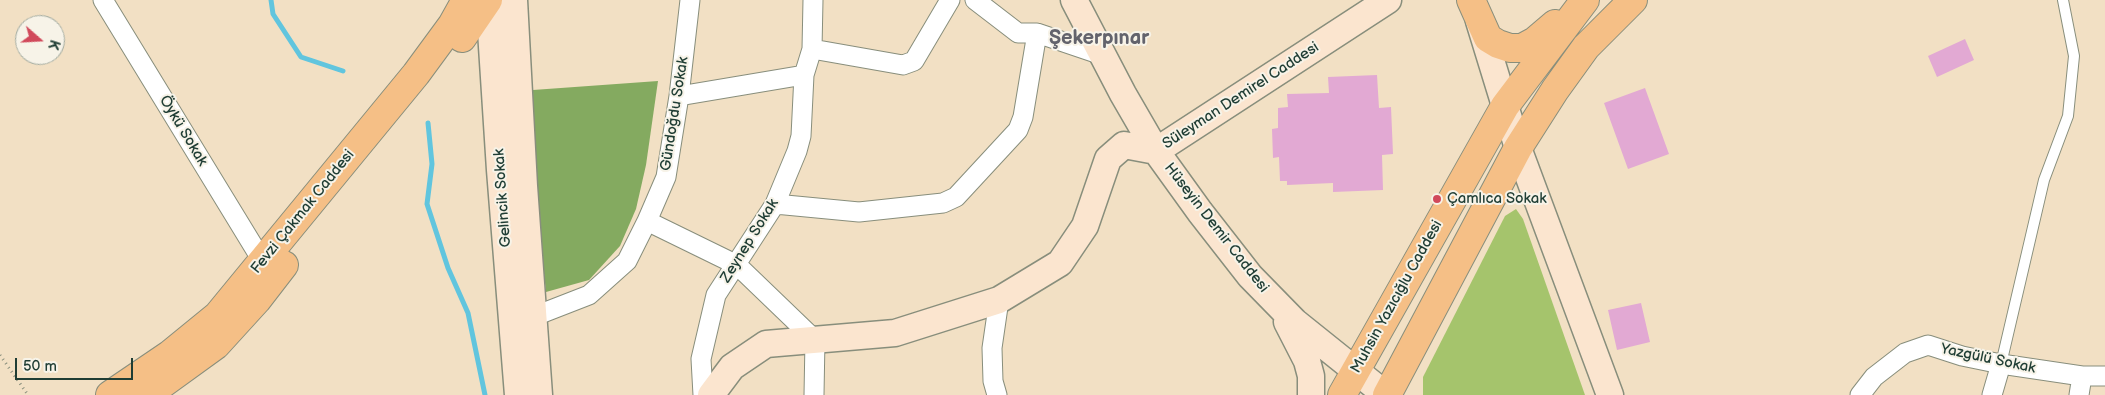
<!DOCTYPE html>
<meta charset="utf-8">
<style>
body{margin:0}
#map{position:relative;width:2105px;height:395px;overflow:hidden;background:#f2e0c4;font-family:"Balsamiq Sans",sans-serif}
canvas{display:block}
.north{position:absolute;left:15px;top:15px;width:50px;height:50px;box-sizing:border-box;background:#f7f3e8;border:1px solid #a1aaa0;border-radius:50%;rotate:109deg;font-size:14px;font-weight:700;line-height:20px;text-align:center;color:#1f3d34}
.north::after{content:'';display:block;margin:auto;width:18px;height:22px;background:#d1495b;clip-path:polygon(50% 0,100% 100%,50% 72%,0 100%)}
.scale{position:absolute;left:15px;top:358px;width:118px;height:22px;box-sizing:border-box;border:2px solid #1f3d34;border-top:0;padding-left:6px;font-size:15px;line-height:18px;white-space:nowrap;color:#1f3d34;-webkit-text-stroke:4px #f7f3e8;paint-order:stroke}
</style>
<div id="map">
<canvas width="2105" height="395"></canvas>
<div class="north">K</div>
<div class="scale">50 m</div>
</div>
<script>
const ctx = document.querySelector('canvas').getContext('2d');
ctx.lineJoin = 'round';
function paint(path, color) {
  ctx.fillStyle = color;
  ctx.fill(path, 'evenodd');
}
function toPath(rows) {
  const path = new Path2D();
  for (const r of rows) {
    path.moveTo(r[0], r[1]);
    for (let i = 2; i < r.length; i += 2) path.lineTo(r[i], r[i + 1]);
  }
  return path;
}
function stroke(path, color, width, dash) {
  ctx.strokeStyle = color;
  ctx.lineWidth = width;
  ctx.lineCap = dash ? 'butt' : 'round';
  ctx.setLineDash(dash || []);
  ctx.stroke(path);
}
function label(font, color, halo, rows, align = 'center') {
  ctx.font = font + ' "Balsamiq Sans",sans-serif';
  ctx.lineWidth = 4;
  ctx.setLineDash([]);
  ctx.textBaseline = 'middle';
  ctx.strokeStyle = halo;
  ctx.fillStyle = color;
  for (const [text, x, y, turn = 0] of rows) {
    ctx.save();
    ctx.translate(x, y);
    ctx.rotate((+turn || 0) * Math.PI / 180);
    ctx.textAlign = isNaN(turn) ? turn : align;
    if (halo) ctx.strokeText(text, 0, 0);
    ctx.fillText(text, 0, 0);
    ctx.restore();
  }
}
paint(toPath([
 [1516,209,1523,219,1585,395,1423,395,1423,377,1505,216]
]), '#a5c46c');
paint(toPath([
 [658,81,646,165,636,209,620,246,589,280,546,292,534,180,533,90]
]), '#84aa60');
stroke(toPath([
 [271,0,273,14,301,57,343,71],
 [428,123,432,164,427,204,448,268,468,313,485,395]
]), '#61c5de', 5);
paint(toPath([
 [1965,39,1974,60,1937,77,1928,56],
 [1377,75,1379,108,1391,107,1393,154,1382,155,1383,190,1333,192,1333,183,1287,185,1287,181,1280,181,1279,157,1273,158,1272,129,1278,128,1278,108,1288,107,1287,94,1329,93,1328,77],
 [1645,88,1669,154,1628,169,1604,103],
 [1641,303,1650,342,1617,350,1608,310]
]), '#e2a9d3');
const lane = toPath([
 [2001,364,2044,180,2068,116,2074,56,2063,0]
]);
const street = toPath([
 [103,0,263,262],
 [975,0,1018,33,1037,33,1102,55],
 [812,49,903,65,914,61,950,0],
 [679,96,804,75],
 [775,204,859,212,943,203,956,197,1018,130,1023,117,1037,33],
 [647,221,737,265,815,340,814,395],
 [535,316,589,295,627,261,647,221,666,177,679,96,690,0],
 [703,395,701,359,716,295,775,204,797,151,801,136,804,75,812,49,813,0],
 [997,395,993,381,992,348,999,300],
 [1860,395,1874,377,1905,353,1928,345,1962,356,2001,364,2082,376,2105,376],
 [1992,395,2001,364],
 [2079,395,2082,376]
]);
const secondary = toPath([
 [489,0,500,170,518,395],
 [514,0,524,186,539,395],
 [1074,0,1123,94,1156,151,1200,212,1250,276,1295,322,1386,395],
 [1479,21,1518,148,1610,395],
 [1287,322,1307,361,1311,376,1311,395],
 [711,395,732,367,766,344,895,333,999,300,1060,263,1085,226,1108,159,1124,145,1156,151,1388,0]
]);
const primary = toPath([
 [1471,0,1488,38,1498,44,1510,48,1522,48,1535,41,1555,24],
 [462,38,488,0],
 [110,395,169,355,218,315,416,74,452,25,466,0],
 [147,395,216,345,257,300,284,265],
 [1342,395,1505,106,1585,0],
 [1387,395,1518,148,1555,90,1586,47,1633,0]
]);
stroke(lane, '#888e7c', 12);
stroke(street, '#888e7c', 21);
stroke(secondary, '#888e7c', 29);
stroke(primary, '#888e7c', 30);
stroke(toPath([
 [0,355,28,395]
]), '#888e7c', 3, [1, 4]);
stroke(lane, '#fff', 10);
stroke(street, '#fff', 19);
stroke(secondary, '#fbe5cf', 26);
stroke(primary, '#f5bf86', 28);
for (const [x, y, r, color] of [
 [1437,199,5,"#d1495b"]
]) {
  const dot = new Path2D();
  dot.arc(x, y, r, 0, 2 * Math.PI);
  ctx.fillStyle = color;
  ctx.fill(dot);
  stroke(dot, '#f7f3e8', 2);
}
label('15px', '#1f3d34', '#f7f3e8', [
 ["Süleyman Demirel Caddesi",1241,96,-33],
 ["Gündoğdu Sokak",675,114,-81],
 ["Öykü Sokak",183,131,59],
 ["Gelincik Sokak",503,198,-94],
 ["Fevzi Çakmak Caddesi",303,212,-51],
 ["Hüseyin Demir Caddesi",1216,228,52],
 ["Zeynep Sokak",750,241,-58],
 ["Muhsin Yazıcığlu Caddesi",1397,297,-61],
 ["Yazgülü Sokak",1988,359,12]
]);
label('15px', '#1f3d34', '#f7f3e8', [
 ["Çamlıca Sokak",1447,199]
], 'left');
label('bold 20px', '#63636c', '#f7f3e8', [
 ["Şekerpınar",1099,39]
]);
</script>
